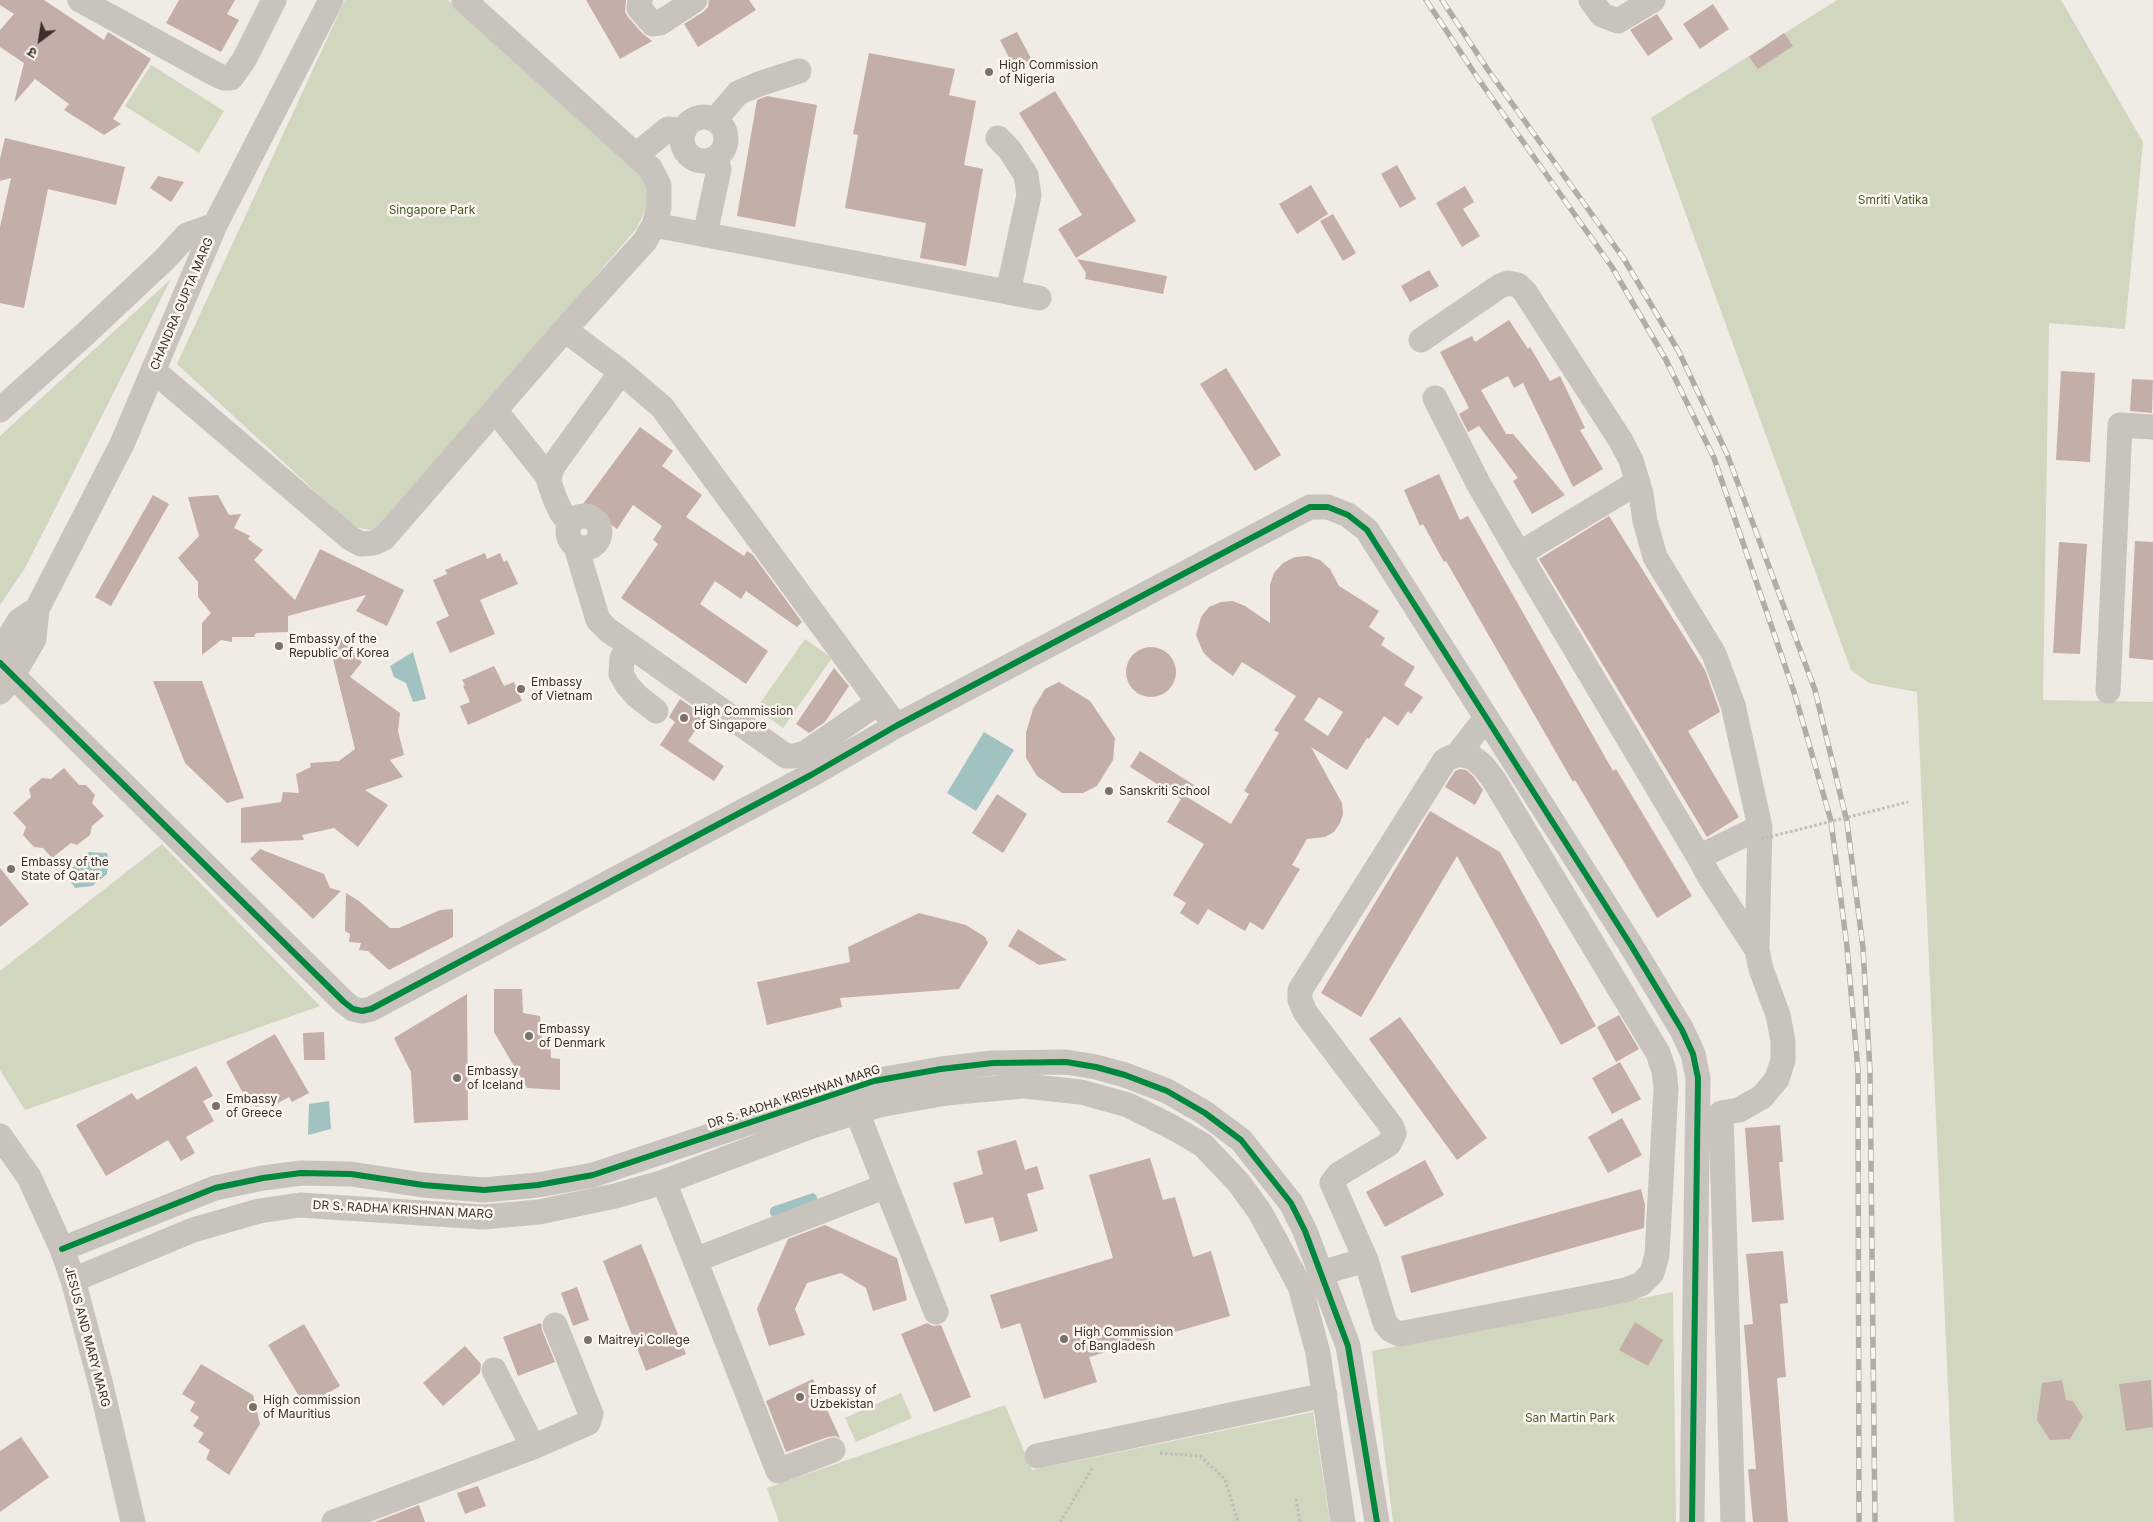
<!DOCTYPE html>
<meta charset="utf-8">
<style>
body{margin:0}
#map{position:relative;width:2153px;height:1522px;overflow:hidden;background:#f0ebe5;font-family:Inter,"Noto Sans Devanagari",sans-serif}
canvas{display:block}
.north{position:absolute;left:15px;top:15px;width:50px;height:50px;-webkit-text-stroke:4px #fbf5ee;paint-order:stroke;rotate:211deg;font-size:14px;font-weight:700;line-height:20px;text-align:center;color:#3b302b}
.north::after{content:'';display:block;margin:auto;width:18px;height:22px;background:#3b302b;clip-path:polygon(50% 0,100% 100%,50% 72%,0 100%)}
</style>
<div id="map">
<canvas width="2153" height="1522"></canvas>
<div class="north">उ</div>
</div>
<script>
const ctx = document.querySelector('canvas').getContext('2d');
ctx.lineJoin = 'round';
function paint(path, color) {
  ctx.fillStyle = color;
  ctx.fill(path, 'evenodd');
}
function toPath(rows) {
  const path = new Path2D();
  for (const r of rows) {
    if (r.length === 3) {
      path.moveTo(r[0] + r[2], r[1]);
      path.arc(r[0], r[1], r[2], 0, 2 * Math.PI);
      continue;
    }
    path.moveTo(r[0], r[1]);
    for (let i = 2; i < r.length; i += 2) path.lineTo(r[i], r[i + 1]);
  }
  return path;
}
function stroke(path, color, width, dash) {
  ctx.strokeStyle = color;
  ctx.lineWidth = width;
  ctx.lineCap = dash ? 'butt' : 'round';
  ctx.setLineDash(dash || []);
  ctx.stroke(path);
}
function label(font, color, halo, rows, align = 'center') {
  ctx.font = font + ' Inter,sans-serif';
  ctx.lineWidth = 5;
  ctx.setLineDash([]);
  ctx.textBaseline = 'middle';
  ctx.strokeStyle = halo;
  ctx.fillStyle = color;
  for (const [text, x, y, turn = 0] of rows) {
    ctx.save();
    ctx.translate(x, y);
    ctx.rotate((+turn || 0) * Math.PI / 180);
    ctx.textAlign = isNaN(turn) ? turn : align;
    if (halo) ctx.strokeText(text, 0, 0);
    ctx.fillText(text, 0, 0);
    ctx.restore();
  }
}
paint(toPath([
 [345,0,448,0,642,175,648,189,647,206,637,228,380,528,371,530,354,527,177,364],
 [1837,0,2061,0,2143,142,2125,329,2049,323,2043,700,2153,702,2153,1522,1954,1522,1917,692,1869,683,1851,670,1651,118],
 [151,65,224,111,199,153,125,106],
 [171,279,25,568,0,605,0,436],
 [805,639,832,658,783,728,756,709],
 [162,844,320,1006,25,1110,0,1070,0,971],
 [1673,1292,1676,1522,1393,1522,1372,1351],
 [901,1393,912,1418,856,1442,845,1418],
 [1005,1405,1032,1470,1313,1412,1330,1522,779,1522,767,1488]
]), '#d1d6bf');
paint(toPath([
 [413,652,426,699,413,702,406,683,394,677,390,666],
 [984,732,1014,750,976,811,947,793],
 [89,852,107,853,109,859,107,874,92,886,75,888,69,879,73,867],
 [329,1101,331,1129,308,1135,309,1104],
 [813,1193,816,1195,818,1200,773,1217,770,1214,770,1210,772,1207]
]), '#a1c2c1');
paint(toPath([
 [0,0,44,0,104,40,108,32,151,59,113,119,121,124,104,135,64,110,69,104,35,79,14,103,24,63,0,47,0,30,14,14,0,5],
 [179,0,235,0,227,14,239,20,221,52,166,23],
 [586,0,626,0,625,12,628,17,642,33,652,41,620,59],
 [709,0,749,0,756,10,698,47,684,24,703,12,708,7],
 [1713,4,1729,29,1700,49,1683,24],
 [1657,14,1673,39,1648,56,1630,30],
 [1017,32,1034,64,1017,73,1000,40],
 [1784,33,1793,46,1758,69,1749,57],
 [869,53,955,69,949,95,976,101,964,165,983,169,966,266,920,258,926,223,845,208,858,135,853,134],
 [1055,91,1136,221,1076,258,1058,229,1082,215,1019,113],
 [767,96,817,105,795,227,737,216,757,100],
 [5,138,125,167,116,205,48,189,24,308,0,303,0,227,11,178,0,181,0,159],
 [1397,165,1416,199,1400,208,1381,174],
 [158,176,184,182,171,202,150,188],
 [1311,185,1328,214,1297,234,1279,204],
 [1465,186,1474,202,1463,209,1480,236,1462,247,1436,203],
 [1333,214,1356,253,1343,261,1320,221],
 [1077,259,1167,276,1163,294,1085,279,1086,273],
 [1429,270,1439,286,1410,302,1401,286],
 [1509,320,1528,349,1530,347,1550,381,1560,376,1585,428,1580,430,1603,469,1573,487,1523,383,1514,388,1508,376,1481,390,1506,434,1513,434,1565,495,1532,514,1513,481,1518,478,1479,426,1468,432,1459,414,1469,408,1440,352,1472,336,1475,342],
 [1226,368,1281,455,1255,471,1200,384],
 [2061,371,2095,373,2090,462,2056,460],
 [2132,379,2153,380,2152,413,2130,411],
 [640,427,673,451,662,466,702,495,686,517,744,556,747,551,753,555,802,622,797,627,746,591,741,599,715,581,700,604,768,651,746,684,621,598,658,544,653,540,662,526,633,505,617,529,583,504],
 [1439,474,1460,520,1468,516,1613,771,1616,769,1692,896,1657,918,1575,780,1573,782,1446,561,1444,562,1423,524,1420,526,1404,490],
 [153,495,169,504,111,606,95,597],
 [218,495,229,515,241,514,234,528,250,536,248,539,263,550,254,560,295,600,320,549,404,590,387,626,356,611,366,595,288,616,288,632,256,633,254,637,232,637,232,642,221,640,202,655,202,623,211,613,198,597,198,582,178,558,199,536,188,497],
 [1609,516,1705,670,1719,709,1720,712,1688,731,1739,817,1707,837,1539,559],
 [2135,541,2153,542,2153,660,2129,658],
 [2059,542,2087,544,2080,654,2053,653],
 [485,553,487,559,500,553,504,562,507,560,518,584,480,600,495,634,450,653,436,622,449,616,433,580,447,574,445,570],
 [1308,556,1320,560,1330,569,1339,586,1379,611,1369,627,1385,638,1381,645,1415,667,1404,685,1423,697,1411,714,1408,711,1398,726,1384,716,1369,739,1367,738,1347,770,1311,747,1342,803,1343,814,1340,823,1334,832,1325,837,1307,839,1292,865,1300,869,1263,930,1250,922,1245,931,1208,909,1198,925,1180,913,1186,903,1173,895,1204,844,1167,822,1181,799,1130,767,1140,751,1194,785,1187,797,1231,824,1249,794,1244,791,1279,733,1274,730,1296,696,1242,662,1233,676,1212,661,1203,652,1196,635,1201,617,1209,607,1221,602,1233,601,1245,606,1270,623,1270,585,1274,573,1283,563,1295,557],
 [1319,697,1343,712,1328,736,1304,720],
 [339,638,356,651,354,655,362,662,350,677,400,713,398,731,404,755,390,760,403,777,365,790,388,805,358,847,334,828,302,835,304,840,241,843,241,808,281,802,283,792,299,793,296,774,311,767,310,763,339,761,355,749,331,651],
 [1151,672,25],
 [494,666,504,686,514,682,522,701,468,725,460,706,470,702,463,686,465,685,462,680],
 [834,668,849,686,825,722,809,733,796,724],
 [153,681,202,681,244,798,227,803,185,763],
 [1059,682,1090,701,1115,738,1113,760,1097,786,1083,793,1062,793,1037,776,1026,758,1026,733,1033,709,1045,689],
 [680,699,705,716,688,741,724,766,714,781,660,745,675,722,669,717],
 [64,768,79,785,86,785,95,795,92,803,104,816,92,826,90,835,77,845,71,843,52,858,43,848,34,847,23,835,26,827,13,813,31,797,29,789,42,778,51,779],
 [1460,769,1466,770,1473,776,1483,790,1475,805,1445,787,1455,771],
 [997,794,1027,814,1003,853,972,833],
 [1430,811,1500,852,1596,1026,1561,1045,1457,856,1361,1017,1321,993],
 [260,849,324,874,330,888,341,891,313,919,250,859],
 [0,868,29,904,0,927],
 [346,893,359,901,390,928,399,928,440,910,453,909,453,937,389,970,368,951,359,950,361,943,349,942,350,934,345,931],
 [919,913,966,925,985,937,988,943,959,989,840,998,842,1007,767,1025,757,982,850,962,848,947],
 [1018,929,1067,960,1039,965,1008,946],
 [494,989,522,989,523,1013,540,1016,542,1039,550,1039,551,1058,560,1059,560,1090,527,1088,494,1032],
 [467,994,468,1120,414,1123,411,1072,394,1038],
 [1619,1015,1639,1049,1616,1062,1597,1027],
 [1400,1017,1487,1138,1457,1160,1369,1039],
 [324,1032,325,1060,304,1060,303,1033],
 [275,1034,309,1093,292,1102,289,1097,271,1107,268,1101,256,1107,250,1097,245,1097,226,1062],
 [1620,1062,1641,1099,1612,1114,1592,1078],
 [196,1066,213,1096,203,1101,214,1121,186,1137,195,1153,181,1161,168,1140,106,1176,76,1125,132,1093,137,1100],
 [1622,1118,1642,1155,1608,1173,1588,1137],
 [1780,1125,1783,1162,1779,1162,1784,1220,1752,1222,1745,1128],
 [1016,1140,1025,1170,1037,1166,1044,1189,1027,1194,1038,1231,1000,1242,993,1217,965,1224,953,1183,983,1174,977,1151],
 [1150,1158,1163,1200,1175,1197,1193,1257,1211,1251,1230,1316,1089,1357,1097,1382,1044,1399,1020,1323,1001,1329,990,1295,1113,1258,1089,1175],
 [1425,1160,1444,1195,1385,1227,1366,1192],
 [1641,1189,1645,1205,1644,1228,1411,1293,1401,1256],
 [825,1225,897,1258,907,1300,873,1311,866,1288,841,1273,807,1283,795,1309,805,1335,769,1346,757,1309,788,1239],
 [641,1244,686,1354,646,1371,603,1261],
 [1783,1251,1788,1303,1780,1304,1786,1377,1777,1378,1788,1522,1753,1522,1748,1469,1756,1469,1744,1325,1753,1324,1746,1254],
 [577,1287,589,1320,573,1326,561,1293],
 [1635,1322,1663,1340,1648,1366,1619,1350],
 [541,1323,542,1330,555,1362,518,1376,503,1337],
 [927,1323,933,1326,941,1325,971,1397,934,1412,901,1334],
 [304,1324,340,1386,305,1406,268,1345],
 [465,1346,481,1364,480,1373,443,1406,423,1383],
 [201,1364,253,1395,260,1424,229,1475,206,1459,210,1450,198,1442,204,1433,193,1426,199,1417,190,1411,195,1402,182,1394],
 [813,1379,840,1438,835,1436,828,1437,786,1452,766,1401],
 [2062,1380,2066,1400,2073,1401,2083,1417,2070,1439,2050,1440,2037,1420,2042,1383],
 [2151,1380,2153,1427,2126,1431,2119,1384],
 [21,1437,49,1477,0,1512,0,1451],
 [478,1486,486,1506,465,1514,457,1493],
 [419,1505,425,1522,375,1522]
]), '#c3afa7');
stroke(toPath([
 [1160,1453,1200,1456,1225,1479,1238,1522],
 [1296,1499,1300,1522],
 [1060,1522,1093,1467]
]), '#c2bbb6', 3, [2.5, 2.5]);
stroke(toPath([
 [80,0,215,74,224,78,231,78,244,60,274,0],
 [640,0,639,8,653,24,660,23,695,0],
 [1591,0,1602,15,1618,21,1653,0],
 [704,139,22],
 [715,120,738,93,759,84,799,71],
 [998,138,1009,149,1026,175,1029,195,1008,292],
 [636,155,668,129,684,131],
 [654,225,1039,298],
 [705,235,719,169,716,158],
 [565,330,621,372,662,407,896,726],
 [1421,340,1500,286,1508,283,1518,285,1525,292,1621,441,1631,460,1641,494,1645,521,1655,557,1714,654,1733,705,1760,827,1757,950,1761,969,1778,1015,1783,1041,1783,1060,1777,1079,1762,1097,1739,1110,1721,1113,1733,1522],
 [154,371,350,538,361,544,374,543,384,538,575,318,645,241,654,225,659,208,659,185,650,168,464,0],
 [1435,398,1478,483,1519,554],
 [0,410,84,335,164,260,187,235,215,225],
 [495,410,549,478],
 [1638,482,1519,554,1699,857],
 [584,532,16],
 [570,524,561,512,555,499,549,482,550,474,553,466,621,372],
 [576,547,598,620,608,630,786,756,794,756,805,753,878,703],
 [629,645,622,658,621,674,628,686,637,696,656,711],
 [0,653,19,621,37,609],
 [0,663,344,1002,353,1009,362,1011,371,1009,811,775,896,726,1310,507,1328,507,1348,515,1367,530,1632,947,1682,1030,1693,1054,1698,1078,1692,1522],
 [2108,691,2120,425,2153,427],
 [0,692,9,682,34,639,37,609,122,444,215,225,331,0],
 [1458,754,1472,757,1483,766,1494,780,1658,1053,1664,1071,1666,1088,1657,1255,1652,1273,1641,1284,1626,1290,1399,1334,1391,1330,1385,1323,1366,1260,1332,1183,1339,1174,1389,1144,1394,1134,1392,1127,1305,1012,1300,1000,1300,990,1445,760,1458,754],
 [1458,754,1479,727,1489,723],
 [1757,950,1709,876,1699,857,1760,827],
 [0,1136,29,1177,62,1249,73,1280,100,1381,133,1522],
 [664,1182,695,1260,886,1186,857,1112],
 [886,1186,936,1312],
 [62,1249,215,1188,263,1178,301,1173,351,1174,423,1185,484,1190,538,1185,593,1175,874,1081,941,1069,993,1063,1066,1062,1096,1067,1125,1075,1167,1091,1205,1113,1241,1140,1291,1203,1305,1231,1348,1346,1377,1522],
 [695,1260,778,1471,833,1450],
 [1320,1273,1366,1260],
 [73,1280,193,1230,259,1211,300,1205,483,1217,539,1212,615,1196,664,1182,812,1126,879,1105,946,1093,1024,1086,1081,1092,1128,1105,1172,1127,1203,1145,1239,1183,1260,1212,1300,1286,1318,1353,1343,1522],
 [494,1370,533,1447],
 [1037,1456,1325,1395],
 [334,1522,533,1447,588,1423,591,1414,555,1325]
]), '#c9c3be', 25);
const rail = toPath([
 [1426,0,1477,77,1612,267,1666,360,1714,458,1795,695,1831,821,1847,947,1858,1070,1859,1522],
 [1442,0,1488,70,1624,259,1679,352,1727,454,1815,690,1847,822,1863,948,1870,1071,1875,1522]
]);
stroke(rail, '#b1aca8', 5.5);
stroke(rail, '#fbf5ee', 4, [11]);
stroke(toPath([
 [1761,839,1908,802]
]), '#c2bbb6', 3, [2.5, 2.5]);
stroke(toPath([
 [0,663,344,1002,353,1009,362,1011,371,1009,811,775,896,726,1310,507,1328,507,1348,515,1367,530,1632,947,1682,1030,1693,1054,1698,1078,1692,1522],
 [62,1249,215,1188,263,1178,301,1173,351,1174,423,1185,484,1190,538,1185,593,1175,874,1081,941,1069,993,1063,1066,1062,1096,1067,1125,1075,1167,1091,1205,1113,1241,1140,1291,1203,1305,1231,1348,1346,1377,1522]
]), '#00873e', 6);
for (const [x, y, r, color] of [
 [989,72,5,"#7a716c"],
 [279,646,5,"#7a716c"],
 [521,689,5,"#7a716c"],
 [684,718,5,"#7a716c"],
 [1109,791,5,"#7a716c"],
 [11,869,5,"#7a716c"],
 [529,1036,5,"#7a716c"],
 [457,1078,5,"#7a716c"],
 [216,1106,5,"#7a716c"],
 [1064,1339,5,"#7a716c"],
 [588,1340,5,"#7a716c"],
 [800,1397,5,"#7a716c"],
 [253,1407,5,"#7a716c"]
]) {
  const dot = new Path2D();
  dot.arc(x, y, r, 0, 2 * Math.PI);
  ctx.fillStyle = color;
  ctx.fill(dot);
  stroke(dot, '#fbf5ee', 2);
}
label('12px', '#3b302b', '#fbf5ee', [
 ["High Commission",999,65],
 ["of Nigeria",999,79],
 ["Embassy of the",289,639],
 ["Republic of Korea",289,653],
 ["Embassy",531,682],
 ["of Vietnam",531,696],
 ["High Commission",694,711],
 ["of Singapore",694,725],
 ["Sanskriti School",1119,791],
 ["Embassy of the",21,862],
 ["State of Qatar",21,876],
 ["Embassy",539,1029],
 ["of Denmark",539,1043],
 ["Embassy",467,1071],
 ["of Iceland",467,1085],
 ["Embassy",226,1099],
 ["of Greece",226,1113],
 ["High Commission",1074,1332],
 ["of Bangladesh",1074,1346],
 ["Maitreyi College",598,1340],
 ["Embassy of",810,1390],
 ["Uzbekistan",810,1404],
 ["High commission",263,1400],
 ["of Mauritius",263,1414]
], 'left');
label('12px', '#4a5a2e', '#fbf5ee', [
 ["Smriti Vatika",1893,200],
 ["Singapore Park",432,210],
 ["San Martin Park",1570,1418]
]);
label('12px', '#3b302b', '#fbf5ee', [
 ["CHANDRA GUPTA MARG",182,304,-67],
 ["DR S. RADHA KRISHNAN MARG",794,1097,-18],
 ["DR S. RADHA KRISHNAN MARG",403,1210,3],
 ["JESUS AND MARY MARG",87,1337,75]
]);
</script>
